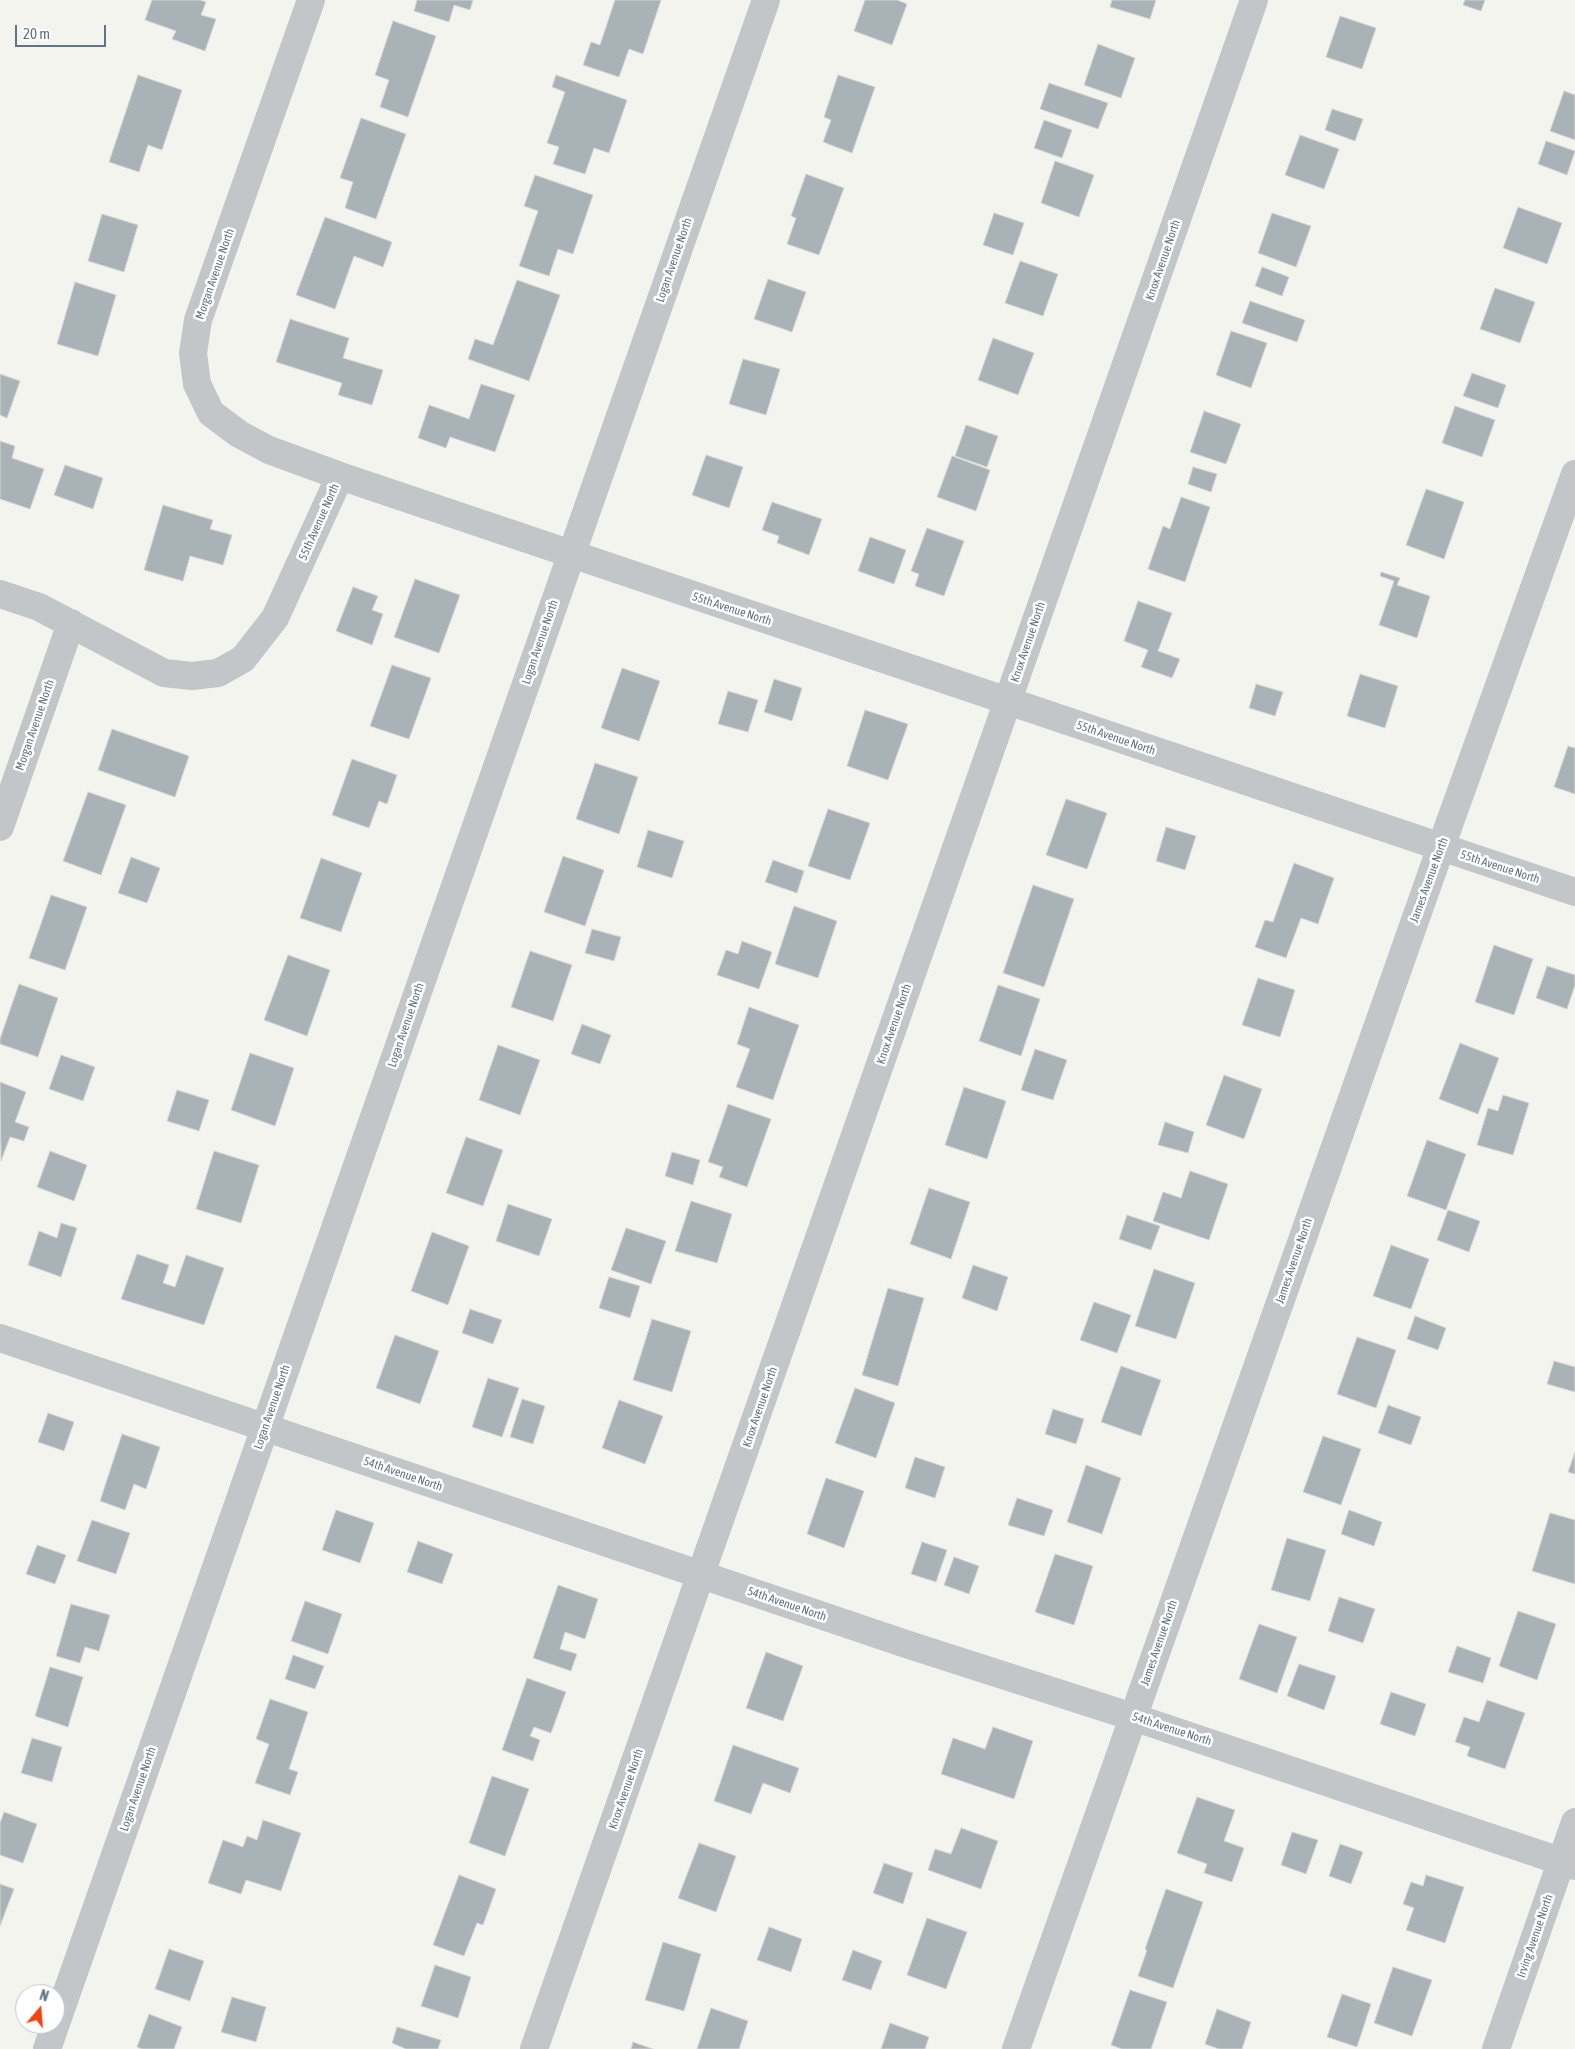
<!DOCTYPE html>
<style>
body{margin:0}
#map{position:relative;width:1575px;height:2049px;overflow:hidden;background:#f4f4ef;font-family:"Asap Condensed",sans-serif}
canvas{display:block}
.north{position:absolute;left:15px;top:1984px;width:50px;height:50px;box-sizing:border-box;background:#fff;border:1px solid #bfc7cd;border-radius:50%;rotate:18deg;font-size:14px;font-weight:700;line-height:20px;text-align:center;color:#607483}
.north::after{content:'';display:block;margin:auto;width:18px;height:22px;background:#f14412;clip-path:polygon(50% 0,100% 100%,50% 72%,0 100%)}
.scale{position:absolute;left:15px;top:25px;width:91px;height:22px;box-sizing:border-box;border:2px solid #607483;border-top:0;padding-left:6px;font-size:15px;line-height:18px;white-space:nowrap;color:#607483;-webkit-text-stroke:4px #fff;paint-order:stroke}
</style>
<div id="map">
<canvas width="1575" height="2049"></canvas>
<div class="north">N</div>
<div class="scale">20 m</div>
</div>
<script>
const ctx = document.querySelector('canvas').getContext('2d');
ctx.lineJoin = 'round';
function paint(path, color) {
  ctx.fillStyle = color;
  ctx.fill(path, 'evenodd');
}
function toPath(rows) {
  const path = new Path2D();
  for (const r of rows) {
    path.moveTo(r[0], r[1]);
    for (let i = 2; i < r.length; i += 2) path.lineTo(r[i], r[i + 1]);
  }
  return path;
}
function stroke(path, color, width, dash) {
  ctx.strokeStyle = color;
  ctx.lineWidth = width;
  ctx.lineCap = dash ? 'butt' : 'round';
  ctx.setLineDash(dash || []);
  ctx.stroke(path);
}
function label(font, color, halo, rows, align = 'center') {
  ctx.font = font + ' "Asap Condensed",sans-serif';
  ctx.lineWidth = 5;
  ctx.setLineDash([]);
  ctx.textBaseline = 'middle';
  ctx.strokeStyle = halo;
  ctx.fillStyle = color;
  for (const [text, x, y, turn = 0] of rows) {
    ctx.save();
    ctx.translate(x, y);
    ctx.rotate((+turn || 0) * Math.PI / 180);
    ctx.textAlign = isNaN(turn) ? turn : align;
    if (halo) ctx.strokeText(text, 0, 0);
    ctx.fillText(text, 0, 0);
    ctx.restore();
  }
}
const building = toPath([
 [152,0,200,0,206,2,201,15,216,19,205,51,172,39,176,31,145,20,152,0],
 [417,0,473,0,470,10,454,5,449,22,414,11,417,0],
 [615,0,661,0,643,54,629,49,619,77,583,65,591,42,600,45,615,0],
 [865,0,897,0,907,4,892,45,854,31,865,0],
 [1112,0,1156,0,1150,19,1110,7,1112,0],
 [1465,0,1485,0,1481,11,1463,5,1465,0],
 [1340,16,1376,28,1362,69,1326,57,1340,16],
 [393,21,436,36,408,117,380,107,389,80,375,75,393,21],
 [1098,44,1135,58,1121,98,1084,85,1098,44],
 [138,75,182,90,162,150,148,145,139,172,109,162,138,75],
 [556,75,627,100,609,153,594,148,585,174,553,164,559,147,547,143,565,92,552,87,556,75],
 [838,75,875,87,852,153,823,142,831,120,824,117,838,75],
 [1049,83,1108,103,1098,129,1040,109,1049,83],
 [1564,91,1575,95,1575,140,1550,131,1564,91],
 [1332,109,1363,119,1355,141,1325,130,1332,109],
 [361,118,406,134,376,219,345,208,353,182,340,178,361,118],
 [1044,120,1072,130,1062,158,1034,148,1044,120],
 [1300,135,1339,149,1324,189,1285,175,1300,135],
 [1546,141,1575,151,1567,175,1538,164,1546,141],
 [1055,161,1094,175,1079,217,1041,203,1055,161],
 [806,174,844,188,819,255,787,244,796,218,791,216,806,174],
 [535,175,593,195,573,254,558,249,549,276,519,266,538,211,524,206,535,175],
 [1518,207,1562,223,1547,264,1503,248,1518,207],
 [994,213,1024,223,1013,255,983,245,994,213],
 [1272,213,1311,226,1296,267,1258,253,1272,213],
 [102,214,138,225,124,272,88,261,102,214],
 [325,217,392,242,383,267,354,256,335,309,296,295,325,217],
 [1020,261,1058,274,1043,316,1005,303,1020,261],
 [1262,267,1289,277,1282,296,1255,286,1262,267],
 [768,279,806,292,792,332,754,319,768,279],
 [517,280,560,295,529,381,468,359,475,339,493,345,517,280],
 [75,282,116,295,98,356,57,344,75,282],
 [1495,288,1535,302,1520,343,1480,329,1495,288],
 [1250,301,1305,320,1297,342,1242,323,1250,301],
 [290,319,349,338,343,358,383,370,372,405,338,395,342,383,276,362,290,319],
 [1231,331,1267,343,1251,388,1216,375,1231,331],
 [993,338,1034,353,1018,395,978,380,993,338],
 [743,359,780,369,766,415,729,404,743,359],
 [1472,373,1506,385,1498,408,1463,396,1472,373],
 [0,374,20,381,7,418,0,415,0,374],
 [481,384,515,395,495,452,450,437,446,448,418,438,429,405,469,419,481,384],
 [1455,406,1495,420,1482,457,1442,443,1455,406],
 [1204,411,1241,424,1226,464,1190,452,1204,411],
 [966,425,998,436,987,467,955,456,966,425],
 [0,441,15,446,12,458,44,469,30,509,0,499,0,441],
 [706,455,743,467,729,508,692,495,706,455],
 [952,456,990,470,976,511,937,497,952,456],
 [65,465,103,478,93,509,54,495,65,465],
 [1193,467,1217,474,1211,492,1188,484,1193,467],
 [1426,489,1464,502,1444,559,1406,545,1426,489],
 [1181,497,1210,507,1185,582,1148,569,1163,526,1170,529,1181,497],
 [772,502,822,519,809,555,777,543,779,536,762,530,772,502],
 [163,505,213,520,210,529,232,535,223,565,190,556,183,581,144,570,163,505],
 [927,528,964,541,944,596,915,586,919,574,911,571,927,528],
 [870,537,906,550,894,584,858,571,870,537],
 [1381,572,1400,578,1397,585,1430,596,1417,638,1379,625,1394,581,1380,576,1381,572],
 [415,579,460,595,439,653,394,637,415,579],
 [353,587,378,596,372,610,383,614,372,645,336,631,353,587],
 [1138,601,1172,613,1158,651,1180,659,1172,678,1141,667,1148,650,1124,641,1138,601],
 [392,665,431,678,409,739,370,726,392,665],
 [622,668,660,681,639,741,601,728,622,668],
 [1360,674,1398,686,1385,728,1347,716,1360,674],
 [774,679,802,688,792,721,764,712,774,679],
 [1256,684,1283,692,1275,716,1249,708,1256,684],
 [728,691,758,700,748,732,718,724,728,691],
 [865,710,908,724,888,780,847,766,865,710],
 [112,729,189,756,175,797,98,770,112,729],
 [1568,746,1575,748,1575,794,1554,787,1568,746],
 [352,759,397,775,387,804,379,801,369,828,332,815,352,759],
 [595,763,638,777,619,834,576,819,595,763],
 [88,792,126,805,101,875,63,861,88,792],
 [1066,799,1107,813,1087,869,1046,855,1066,799],
 [828,809,870,823,850,880,808,866,828,809],
 [1166,827,1196,836,1185,870,1156,861,1166,827],
 [648,830,684,841,672,878,637,867,648,830],
 [563,856,604,870,585,926,544,912,563,856],
 [131,857,160,868,147,903,118,893,131,857],
 [321,858,362,873,341,932,300,918,321,858],
 [773,860,804,871,797,893,765,882,773,860],
 [1294,863,1334,878,1318,924,1301,918,1286,958,1255,947,1265,920,1273,922,1294,863],
 [1033,885,1074,899,1044,987,1003,973,1033,885],
 [51,895,87,907,65,970,29,958,51,895],
 [794,906,837,921,818,978,775,964,794,906],
 [592,929,621,937,614,961,585,953,592,929],
 [742,941,772,952,759,989,717,975,726,950,738,954,742,941],
 [1494,945,1533,959,1514,1015,1475,1002,1494,945],
 [530,951,572,965,553,1021,511,1007,530,951],
 [288,955,330,970,307,1036,264,1020,288,955],
 [1547,966,1575,975,1575,985,1567,1009,1536,998,1547,966],
 [1258,978,1295,990,1280,1037,1242,1025,1258,978],
 [19,984,58,998,38,1057,0,1044,0,1039,19,984],
 [998,985,1040,999,1021,1056,979,1041,998,985],
 [749,1007,799,1025,773,1100,736,1087,750,1049,737,1044,749,1007],
 [582,1024,611,1035,600,1064,571,1054,582,1024],
 [1460,1043,1499,1058,1478,1114,1439,1099,1460,1043],
 [498,1045,540,1060,520,1115,479,1100,498,1045],
 [1035,1049,1067,1060,1053,1100,1021,1090,1035,1049],
 [250,1053,294,1068,275,1126,231,1110,250,1053],
 [61,1055,95,1067,83,1101,49,1089,61,1055],
 [1224,1075,1262,1089,1244,1139,1206,1125,1224,1075],
 [0,1082,26,1092,15,1122,29,1127,24,1141,10,1137,1,1161,0,1082],
 [964,1087,1006,1101,987,1159,945,1145,964,1087],
 [177,1090,209,1100,199,1131,167,1121,177,1090],
 [1503,1095,1529,1103,1513,1155,1477,1145,1488,1108,1498,1111,1503,1095],
 [728,1104,771,1119,747,1187,719,1177,723,1167,708,1162,728,1104],
 [1165,1122,1194,1132,1188,1153,1158,1145,1165,1122],
 [466,1137,503,1150,483,1206,446,1193,466,1137],
 [1427,1140,1466,1154,1446,1210,1407,1196,1427,1140],
 [50,1151,87,1165,74,1201,37,1187,50,1151],
 [214,1151,259,1165,241,1223,196,1209,214,1151],
 [672,1152,700,1160,693,1185,665,1176,672,1152],
 [1190,1171,1228,1184,1209,1240,1153,1221,1163,1192,1181,1198,1190,1171],
 [929,1188,970,1202,951,1259,910,1244,929,1188],
 [691,1201,732,1214,717,1263,675,1251,691,1201],
 [508,1204,552,1219,539,1256,496,1241,508,1204],
 [1448,1210,1480,1221,1469,1252,1437,1240,1448,1210],
 [1127,1215,1160,1226,1151,1250,1119,1239,1127,1215],
 [61,1223,77,1228,61,1277,28,1265,39,1231,57,1238,61,1223],
 [626,1228,666,1241,651,1284,611,1270,626,1228],
 [432,1232,469,1246,448,1305,411,1291,432,1232],
 [1391,1245,1429,1259,1411,1309,1373,1296,1391,1245],
 [137,1254,169,1265,163,1283,175,1287,186,1255,224,1268,204,1325,121,1299,137,1254],
 [973,1265,1008,1277,997,1311,962,1298,973,1265],
 [1154,1269,1195,1283,1176,1339,1135,1326,1154,1269],
 [609,1277,640,1286,630,1318,599,1308,609,1277],
 [888,1288,924,1298,898,1386,862,1375,888,1288],
 [1094,1302,1131,1315,1117,1353,1080,1340,1094,1302],
 [470,1309,502,1320,493,1344,462,1333,470,1309],
 [1415,1316,1446,1328,1438,1350,1407,1339,1415,1316],
 [652,1319,691,1331,672,1392,633,1380,652,1319],
 [395,1335,439,1351,420,1404,376,1388,395,1335],
 [1357,1337,1396,1350,1376,1408,1337,1394,1357,1337],
 [1554,1361,1575,1367,1575,1392,1547,1384,1554,1361],
 [1121,1366,1161,1380,1141,1436,1101,1422,1121,1366],
 [488,1378,519,1388,502,1437,472,1427,488,1378],
 [855,1388,895,1403,876,1458,835,1443,855,1388],
 [522,1399,545,1406,533,1444,510,1437,522,1399],
 [619,1400,663,1416,645,1464,602,1448,619,1400],
 [1388,1405,1421,1417,1411,1445,1378,1433,1388,1405],
 [1053,1409,1084,1419,1076,1444,1045,1434,1053,1409],
 [48,1413,74,1422,64,1451,38,1442,48,1413],
 [122,1434,160,1447,146,1489,134,1484,125,1510,100,1501,122,1434],
 [1323,1436,1361,1449,1341,1505,1303,1492,1323,1436],
 [1575,1452,1575,1474,1568,1472,1575,1452],
 [915,1457,945,1467,935,1498,905,1488,915,1457],
 [1086,1465,1121,1478,1102,1534,1067,1522,1086,1465],
 [826,1478,864,1491,844,1548,807,1534,826,1478],
 [1017,1498,1053,1510,1044,1536,1008,1525,1017,1498],
 [336,1510,374,1523,360,1563,322,1550,336,1510],
 [1349,1510,1382,1522,1374,1546,1341,1534,1349,1510],
 [1550,1513,1575,1520,1575,1584,1532,1571,1550,1513],
 [92,1520,130,1533,116,1574,77,1561,92,1520],
 [1287,1538,1326,1550,1310,1601,1271,1590,1287,1538],
 [418,1541,453,1554,442,1584,407,1572,418,1541],
 [922,1542,947,1550,936,1582,911,1574,922,1542],
 [37,1545,66,1555,55,1584,26,1574,37,1545],
 [1055,1554,1093,1566,1074,1625,1035,1612,1055,1554],
 [954,1557,979,1566,969,1594,944,1585,954,1557],
 [558,1585,598,1599,585,1639,565,1632,560,1649,577,1654,571,1671,533,1658,558,1585],
 [1339,1597,1375,1609,1363,1643,1328,1631,1339,1597],
 [305,1601,342,1614,328,1654,291,1641,305,1601],
 [71,1604,110,1615,99,1651,85,1647,80,1663,56,1656,71,1604],
 [1518,1611,1556,1624,1537,1680,1499,1666,1518,1611],
 [1259,1624,1297,1637,1277,1693,1239,1679,1259,1624],
 [1457,1646,1491,1658,1483,1683,1448,1672,1457,1646],
 [766,1652,803,1666,783,1721,746,1708,766,1652],
 [293,1655,324,1666,315,1689,285,1679,293,1655],
 [1299,1664,1336,1676,1324,1710,1287,1696,1299,1664],
 [50,1667,83,1677,68,1727,35,1716,50,1667],
 [527,1678,566,1692,551,1733,534,1727,530,1736,540,1740,533,1761,502,1750,527,1678],
 [1391,1692,1426,1704,1415,1736,1380,1724,1391,1692],
 [270,1699,308,1712,289,1769,298,1772,290,1795,255,1783,269,1744,256,1739,270,1699],
 [1487,1700,1525,1713,1505,1769,1467,1756,1470,1747,1455,1742,1464,1717,1479,1722,1487,1700],
 [993,1727,1033,1741,1014,1799,941,1774,953,1738,985,1749,993,1727],
 [32,1738,62,1747,52,1782,21,1773,32,1738],
 [733,1745,799,1768,790,1793,763,1783,751,1814,714,1801,733,1745],
 [492,1776,529,1789,505,1856,469,1843,492,1776],
 [1197,1797,1235,1810,1224,1841,1244,1848,1232,1882,1204,1873,1207,1864,1177,1853,1197,1797],
 [4,1812,37,1824,23,1863,0,1855,0,1823,4,1812],
 [263,1820,301,1833,281,1891,246,1880,241,1894,208,1883,223,1840,243,1847,247,1836,257,1840,263,1820],
 [961,1828,998,1841,981,1889,928,1870,935,1849,951,1854,961,1828],
 [1292,1832,1318,1840,1306,1874,1281,1865,1292,1832],
 [699,1843,736,1856,716,1912,678,1898,699,1843],
 [1340,1844,1363,1852,1351,1884,1329,1876,1340,1844],
 [884,1863,913,1873,903,1904,873,1893,884,1863],
 [459,1875,496,1889,483,1925,477,1923,464,1956,433,1945,459,1875],
 [1426,1875,1464,1887,1445,1943,1406,1930,1414,1908,1403,1904,1411,1882,1423,1886,1426,1875],
 [0,1884,14,1889,0,1926,0,1884],
 [1166,1889,1203,1902,1173,1988,1138,1976,1147,1950,1145,1949,1166,1889],
 [927,1918,967,1932,946,1989,907,1975,927,1918],
 [769,1927,802,1939,791,1972,757,1960,769,1927],
 [663,1942,701,1954,684,2011,645,2000,663,1942],
 [169,1949,204,1961,190,2001,155,1989,169,1949],
 [853,1950,882,1961,871,1990,842,1980,853,1950],
 [435,1965,471,1977,458,2018,421,2006,435,1965],
 [1393,1967,1432,1980,1412,2036,1374,2023,1393,1967],
 [1130,1990,1167,2002,1151,2049,1122,2049,1111,2045,1130,1990],
 [1342,1994,1371,2004,1357,2047,1327,2037,1342,1994],
 [232,1997,266,2007,256,2042,221,2032,232,1997],
 [711,2008,748,2021,739,2049,697,2049,711,2008],
 [1217,2009,1251,2022,1242,2049,1219,2049,1205,2044,1217,2009],
 [149,2014,182,2027,174,2049,142,2049,137,2047,149,2014],
 [890,2023,929,2037,925,2049,881,2049,890,2023],
 [397,2027,441,2040,438,2049,406,2049,392,2043,397,2027],
 [633,2042,653,2049,631,2049,633,2042]
]);
paint(building, '#a9b2b7');
stroke(building, '#d5d5d2', 1);
stroke(toPath([
 [311,0,198,320,193,353,197,384,211,413,239,434,269,450,340,476],
 [0,594,39,607,164,673,192,676,218,673,243,659,275,618,340,476,1575,892],
 [0,827,71,623],
 [0,1338,909,1645,1133,1717,1575,1866],
 [47,2049,766,0],
 [534,2049,1254,0],
 [1016,2049,1441,847,1575,474],
 [1496,2049,1575,1822]
]), '#c2c6c9', 28);
label('12px', '#607483', '#fff', [
 ["Logan Avenue North",674,260,-71],
 ["Knox Avenue North",1163,260,-71],
 ["Morgan Avenue North",215,274,-71],
 ["55th Avenue North",319,522,-66],
 ["55th Avenue North",732,609,18],
 ["Logan Avenue North",540,642,-71],
 ["Knox Avenue North",1028,642,-71],
 ["Morgan Avenue North",35,725,-71],
 ["55th Avenue North",1116,738,19],
 ["55th Avenue North",1500,867,18],
 ["James Avenue North",1429,880,-70],
 ["Knox Avenue North",894,1024,-71],
 ["Logan Avenue North",406,1025,-71],
 ["James Avenue North",1294,1261,-71],
 ["Logan Avenue North",272,1407,-71],
 ["Knox Avenue North",760,1407,-71],
 ["54th Avenue North",403,1474,19],
 ["54th Avenue North",787,1604,19],
 ["James Avenue North",1159,1643,-71],
 ["54th Avenue North",1172,1729,18],
 ["Logan Avenue North",138,1789,-71],
 ["Knox Avenue North",626,1789,-71],
 ["Irving Avenue North",1535,1936,-71]
]);
</script>
